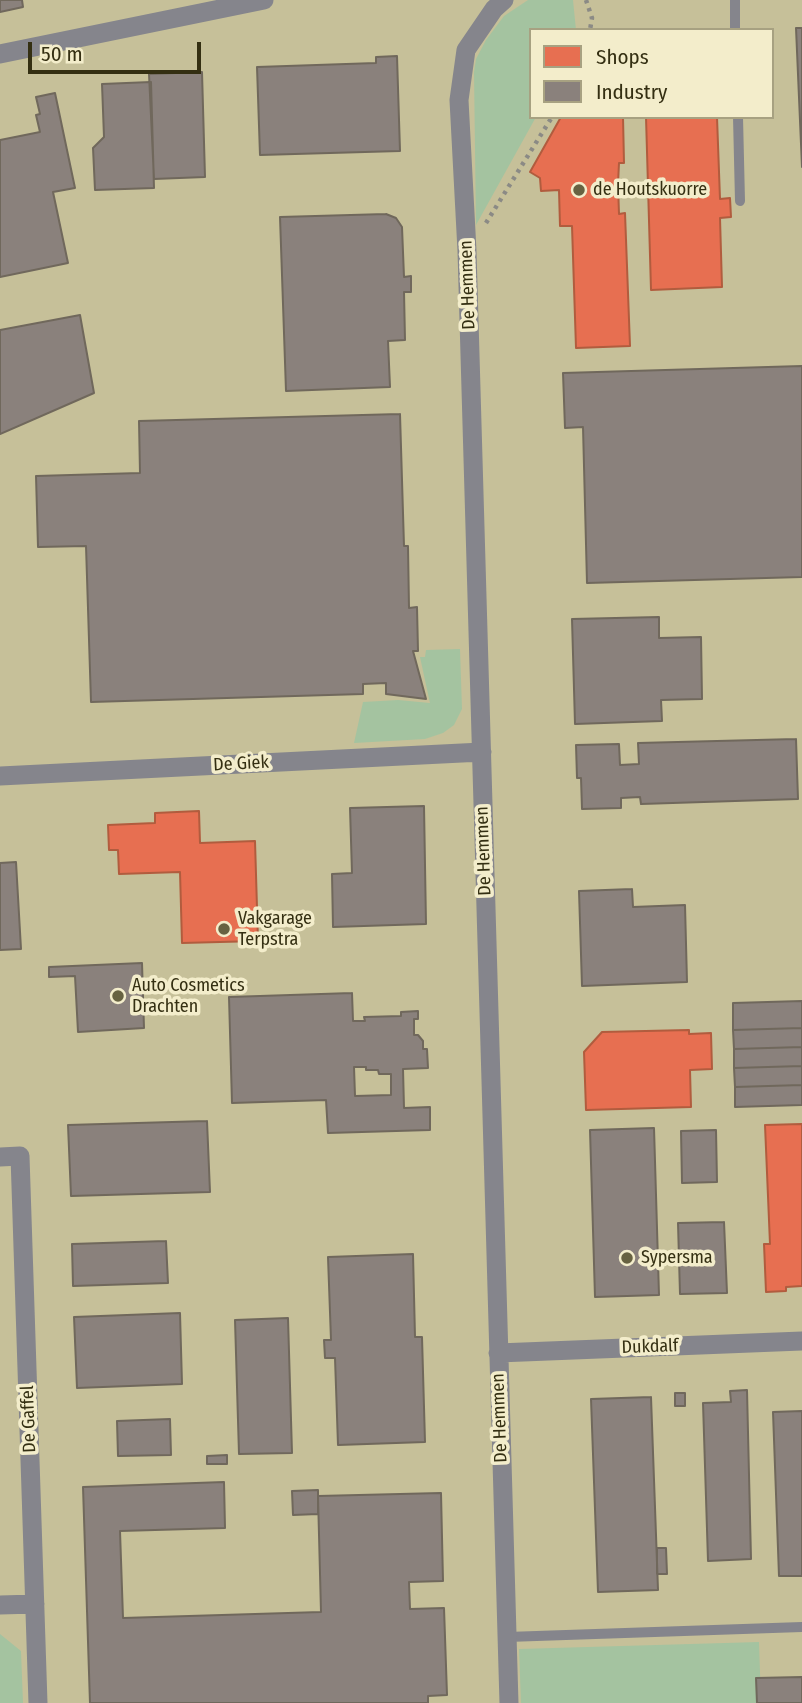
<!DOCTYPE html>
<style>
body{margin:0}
#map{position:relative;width:802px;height:1703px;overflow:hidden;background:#c6c099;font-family:"Fira Sans Condensed",sans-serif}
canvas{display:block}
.legend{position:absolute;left:529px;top:28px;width:245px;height:91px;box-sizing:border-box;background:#f3edcb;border:2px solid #a7a181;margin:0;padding:9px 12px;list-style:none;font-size:21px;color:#342f12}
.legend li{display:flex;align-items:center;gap:14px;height:35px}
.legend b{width:35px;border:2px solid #a7a181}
.scale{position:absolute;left:28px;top:42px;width:173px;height:32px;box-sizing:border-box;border:4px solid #342f12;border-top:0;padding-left:9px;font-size:21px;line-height:24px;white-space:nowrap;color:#342f12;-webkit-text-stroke:5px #f3edcb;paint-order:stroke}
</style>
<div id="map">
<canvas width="802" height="1703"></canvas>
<ul class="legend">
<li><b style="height:19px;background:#e76f51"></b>Shops</li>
<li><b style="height:19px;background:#8a817c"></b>Industry</li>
</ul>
<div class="scale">50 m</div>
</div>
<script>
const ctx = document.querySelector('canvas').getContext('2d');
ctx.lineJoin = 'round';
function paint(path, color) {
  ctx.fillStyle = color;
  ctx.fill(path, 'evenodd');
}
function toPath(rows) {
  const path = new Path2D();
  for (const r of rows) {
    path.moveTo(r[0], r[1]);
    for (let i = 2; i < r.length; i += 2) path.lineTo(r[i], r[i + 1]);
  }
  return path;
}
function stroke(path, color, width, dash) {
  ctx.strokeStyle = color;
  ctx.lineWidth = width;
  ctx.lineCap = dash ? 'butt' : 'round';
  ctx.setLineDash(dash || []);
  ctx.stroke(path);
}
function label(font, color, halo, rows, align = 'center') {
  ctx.font = font + ' "Fira Sans Condensed",sans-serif';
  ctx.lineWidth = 7;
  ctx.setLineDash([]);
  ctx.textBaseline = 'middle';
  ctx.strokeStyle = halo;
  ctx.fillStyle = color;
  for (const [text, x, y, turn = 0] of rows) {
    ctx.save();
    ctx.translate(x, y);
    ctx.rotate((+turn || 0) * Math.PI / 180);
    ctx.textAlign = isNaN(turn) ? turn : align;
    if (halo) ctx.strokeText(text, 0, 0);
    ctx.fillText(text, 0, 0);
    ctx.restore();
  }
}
paint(toPath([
 [528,0,573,0,576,30,531,30,531,117,536,117,476,225,474,72,476,59,486,40,504,16],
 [460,649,462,709,454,725,443,733,425,739,354,743,363,702,398,700,430,703,420,657,425,657,426,650],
 [0,1634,21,1651,23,1703,0,1703],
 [759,1642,761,1703,521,1703,519,1649]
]), '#a4c3a0');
const shops = toPath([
 [561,117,623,117,624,163,619,163,618,184,619,214,625,213,630,346,576,348,572,226,560,226,559,190,541,191,540,178,530,172,561,117],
 [646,117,717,117,720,199,730,198,731,217,720,218,722,287,651,290,646,117],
 [199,811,200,843,255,841,258,941,182,943,180,872,119,874,118,850,109,850,108,825,155,823,155,813,199,811],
 [689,1030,689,1034,711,1033,712,1069,690,1070,691,1107,586,1110,584,1052,602,1032,689,1030],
 [802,1124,802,1286,786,1287,786,1291,766,1292,764,1244,770,1244,765,1125,802,1124]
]);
paint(shops, '#e76f51');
stroke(shops, '#b15c3e', 2);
const industry = toPath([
 [0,0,22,0,23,7,0,12,0,0],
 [796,28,802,28,802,167,796,28],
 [397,56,400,151,260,155,257,67,376,63,376,57,397,56],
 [202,72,205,177,154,179,149,74,202,72],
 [151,82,154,188,95,190,93,148,104,137,102,84,151,82],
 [55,93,75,188,53,192,68,263,0,277,0,140,40,132,36,115,40,114,36,97,55,93],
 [386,214,396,218,402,227,404,277,411,276,411,292,404,292,405,340,388,341,390,387,286,391,280,217,386,214],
 [80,315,94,393,0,434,0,330,80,315],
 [802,366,802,577,587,583,583,427,565,428,563,373,802,366],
 [400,414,404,546,408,546,409,608,417,607,418,651,413,651,426,699,386,694,386,683,363,684,363,694,91,702,86,546,38,547,36,476,140,473,139,421,400,414],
 [659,617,659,638,701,637,702,699,661,700,662,721,575,724,572,619,659,617],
 [796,739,798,799,641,804,640,797,621,798,621,808,582,809,581,778,577,778,576,745,619,744,620,765,639,764,638,743,796,739],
 [424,806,426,924,333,927,332,874,352,873,350,808,424,806],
 [16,862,21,949,0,950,0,863,16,862],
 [632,889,633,907,685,905,687,982,582,986,579,891,632,889],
 [142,963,144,1028,78,1032,75,976,49,977,49,967,142,963],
 [352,993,353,1021,365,1021,364,1017,401,1016,401,1012,418,1011,418,1019,414,1019,414,1035,418,1035,423,1041,423,1049,427,1049,428,1068,403,1069,404,1108,430,1107,430,1130,328,1133,326,1100,232,1103,229,997,352,993],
 [354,1067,366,1067,366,1070,378,1070,379,1074,391,1074,391,1095,355,1096,354,1067],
 [802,1001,802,1028,733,1030,733,1003,802,1001],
 [802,1028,802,1047,734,1049,733,1030,802,1028],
 [802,1047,802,1066,734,1068,734,1049,802,1047],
 [802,1066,802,1085,735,1087,734,1068,802,1066],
 [802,1085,802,1105,735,1107,735,1087,802,1085],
 [207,1121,210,1192,71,1196,68,1125,207,1121],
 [654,1128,659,1295,595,1297,590,1130,654,1128],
 [716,1130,717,1182,682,1183,681,1131,716,1130],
 [724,1222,727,1293,680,1294,678,1223,724,1222],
 [166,1241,168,1283,73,1286,72,1244,166,1241],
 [413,1254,415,1337,422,1337,425,1442,338,1445,335,1358,325,1358,324,1340,331,1340,328,1257,413,1254],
 [180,1313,182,1384,77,1388,74,1317,180,1313],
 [288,1318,292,1453,239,1454,235,1320,288,1318],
 [747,1390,751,1559,708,1561,703,1403,731,1402,730,1391,747,1390],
 [675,1393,685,1393,685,1406,675,1406,675,1393],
 [651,1397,658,1590,598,1592,591,1399,651,1397],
 [802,1411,802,1576,779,1576,773,1412,802,1411],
 [170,1419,171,1455,118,1456,117,1421,170,1419],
 [227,1455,227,1464,207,1464,207,1456,227,1455],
 [224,1482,225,1528,120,1531,123,1618,321,1612,318,1496,441,1493,443,1581,409,1582,410,1609,444,1608,447,1695,428,1696,428,1703,90,1703,83,1487,224,1482],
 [318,1490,318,1514,293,1515,292,1491,318,1490],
 [657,1548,666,1548,667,1574,657,1574,657,1548],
 [802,1677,802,1703,757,1703,756,1678,802,1677]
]);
paint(industry, '#8a817c');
stroke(industry, '#70685c', 2);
stroke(toPath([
 [586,0,592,18,590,30],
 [486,223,552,117]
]), '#8b8a85', 4.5, [3.5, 5]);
stroke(toPath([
 [735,0,735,30],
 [738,117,740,201],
 [507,1637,802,1627]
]), '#85858c', 10);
stroke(toPath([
 [504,0,494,9,466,50,459,100,467,251,509,1703],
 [0,54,264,0],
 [0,776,482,752],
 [0,1157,20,1156,38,1703],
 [498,1353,802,1341],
 [0,1605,35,1604]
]), '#85858c', 19);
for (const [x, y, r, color] of [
 [579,190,7,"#676241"],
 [224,929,7,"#676241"],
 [118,996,7,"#676241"],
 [627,1258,7,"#676241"]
]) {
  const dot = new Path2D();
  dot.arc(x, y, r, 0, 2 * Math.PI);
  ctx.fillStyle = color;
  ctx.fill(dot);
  stroke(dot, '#f3edcb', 2.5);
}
label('18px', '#342f12', '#f3edcb', [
 ["de Houtskuorre",593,190],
 ["Vakgarage",238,919],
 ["Terpstra",238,940],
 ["Auto Cosmetics",132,986],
 ["Drachten",132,1007],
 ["Sypersma",641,1258]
], 'left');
label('18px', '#342f12', '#f3edcb', [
 ["De Hemmen",468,285,-92],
 ["De Giek",241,764,-3],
 ["De Hemmen",484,851,-92],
 ["Dukdalf",650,1347,-2],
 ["De Hemmen",500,1418,-92],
 ["De Gaffel",29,1419,-92]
]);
</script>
